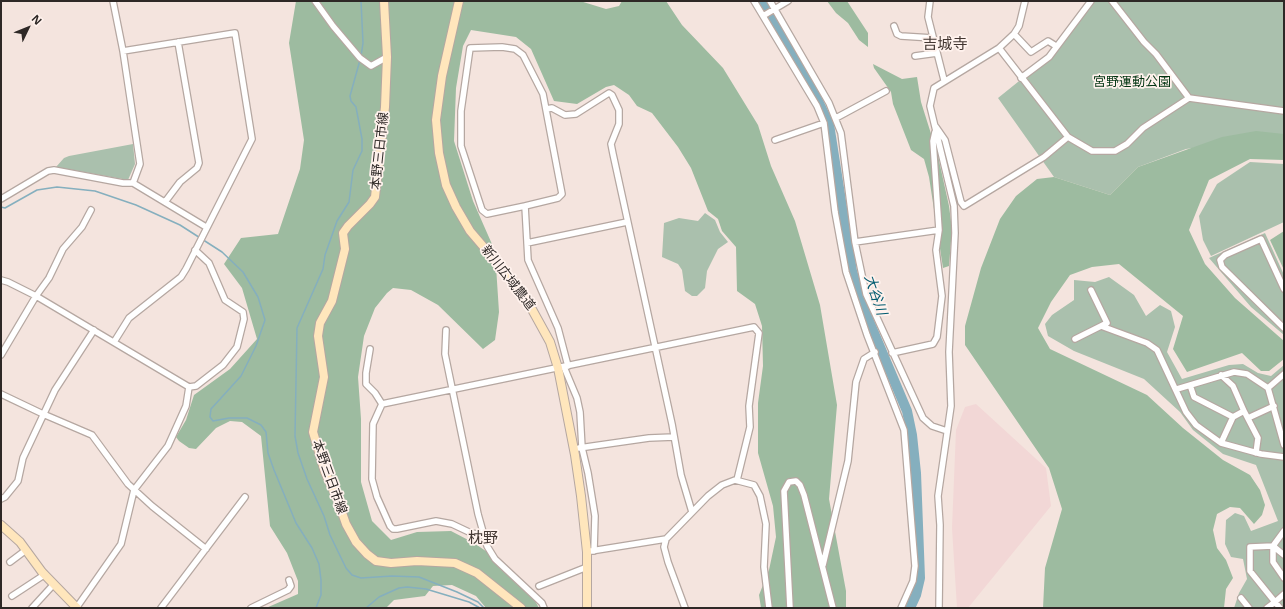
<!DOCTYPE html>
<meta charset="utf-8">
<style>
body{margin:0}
#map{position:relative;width:1285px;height:609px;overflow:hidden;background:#f4e4de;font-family:"Open Sans",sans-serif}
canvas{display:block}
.frame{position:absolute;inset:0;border:2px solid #2e2826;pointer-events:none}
.north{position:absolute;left:8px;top:8px;width:40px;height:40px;-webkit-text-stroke:3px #fff2ed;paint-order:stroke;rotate:47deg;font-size:11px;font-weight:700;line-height:16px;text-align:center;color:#2e2826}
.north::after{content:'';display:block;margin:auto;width:14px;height:18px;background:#2e2826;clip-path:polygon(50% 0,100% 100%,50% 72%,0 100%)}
</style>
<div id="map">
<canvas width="1285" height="609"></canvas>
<div class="frame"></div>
<div class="north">N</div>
</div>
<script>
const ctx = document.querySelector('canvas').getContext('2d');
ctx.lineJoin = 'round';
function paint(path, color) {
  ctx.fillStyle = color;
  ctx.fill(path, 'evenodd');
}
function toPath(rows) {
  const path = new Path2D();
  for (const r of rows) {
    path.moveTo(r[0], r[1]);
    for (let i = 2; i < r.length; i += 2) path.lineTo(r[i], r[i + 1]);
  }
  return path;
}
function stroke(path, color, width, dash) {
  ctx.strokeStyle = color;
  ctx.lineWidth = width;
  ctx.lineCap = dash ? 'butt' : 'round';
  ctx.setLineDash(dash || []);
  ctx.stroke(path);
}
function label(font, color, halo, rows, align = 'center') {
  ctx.font = font + ' "Open Sans","Noto Sans JP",sans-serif';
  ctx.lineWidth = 3.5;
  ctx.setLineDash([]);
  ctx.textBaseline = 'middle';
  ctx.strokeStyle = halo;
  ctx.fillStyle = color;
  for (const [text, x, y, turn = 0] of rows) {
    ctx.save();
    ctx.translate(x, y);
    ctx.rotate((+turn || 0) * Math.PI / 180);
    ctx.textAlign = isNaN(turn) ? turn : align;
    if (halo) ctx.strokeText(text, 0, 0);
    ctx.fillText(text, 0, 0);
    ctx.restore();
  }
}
paint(toPath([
 [976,404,1046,468,1051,506,968,608,957,608,952,528,956,430,965,407]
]), '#f2d7d6');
paint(toPath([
 [1091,1,1284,1,1284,134,1186,149,1138,167,1110,195,1054,177,998,98,1049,57],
 [133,144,135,164,128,180,56,167,64,158,69,156],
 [1250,162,1284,164,1284,222,1211,256,1203,240,1199,216,1217,184],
 [705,213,715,220,720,232,728,242,718,249,707,271,705,288,697,296,692,296,685,291,682,270,678,264,662,257,664,223,679,218,698,221],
 [1265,233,1284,275,1284,335,1251,307,1209,258],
 [1109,277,1134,295,1146,316,1160,305,1171,311,1175,327,1167,352,1182,379,1229,365,1243,364,1258,373,1271,376,1284,365,1284,608,1234,608,1239,593,1247,579,1243,559,1231,557,1225,544,1226,520,1235,513,1244,516,1251,531,1278,521,1256,465,1223,454,1193,430,1180,412,1144,379,1074,351,1048,336,1045,324,1052,315,1074,300,1074,280,1095,282]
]), '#aac0ad');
paint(toPath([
 [296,1,580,1,606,9,619,6,622,1,666,1,682,25,723,68,758,125,771,166,795,221,820,305,837,405,829,499,846,591,846,608,761,608,759,595,769,570,776,537,773,506,758,453,758,403,763,366,762,326,755,304,737,291,736,247,722,231,718,219,708,211,691,168,678,147,652,113,637,106,629,95,614,85,606,87,577,104,554,101,531,49,516,37,471,30,463,46,456,88,454,141,473,201,495,251,499,312,495,340,483,349,438,305,411,290,393,288,387,293,375,308,364,336,358,377,361,419,361,482,372,521,391,540,417,532,451,531,474,543,496,558,529,590,539,608,486,608,476,596,452,585,433,586,425,596,394,600,386,608,266,608,298,594,298,581,287,553,270,526,261,436,242,422,230,421,216,428,196,449,189,448,179,441,176,437,186,420,194,395,230,369,257,339,242,288,224,264,241,238,278,234,300,169,304,140,289,43],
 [827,1,847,1,868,33,868,47,859,40,848,23,836,13],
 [873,64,902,79,917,77,921,102,938,156,949,206,952,229,949,266,943,268,929,177,924,159,911,150,893,104,891,92,874,68],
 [1256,131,1284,134,1284,160,1250,159,1209,180,1189,230,1205,264,1235,298,1284,341,1284,359,1269,371,1261,371,1242,353,1187,372,1173,349,1183,316,1119,264,1092,267,1070,275,1051,302,1038,328,1050,349,1147,395,1183,428,1223,460,1250,475,1260,490,1265,505,1262,515,1254,524,1240,508,1230,507,1217,514,1213,530,1217,548,1226,560,1233,578,1226,589,1224,608,1043,608,1045,568,1062,509,1049,468,965,345,965,326,981,268,1000,219,1016,196,1037,179,1054,177,1110,195,1138,167,1222,137],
 [1284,231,1284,270,1270,240]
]), '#9dbba0');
stroke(toPath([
 [361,56,363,43,361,1],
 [360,60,350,96,351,101,356,107,362,139,362,151,353,170,349,202,337,221,325,255,323,269,297,328,295,436,298,453,307,479,324,516,330,535,346,568,352,575,361,578,392,576,419,577,457,592,478,602,484,608],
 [1,207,5,208,37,190,57,187,95,191,136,205,180,225,222,252,243,272,258,297,265,320,256,346,241,376,211,409,210,417,213,421,229,418,247,418,261,425,266,432,268,453,274,470,296,523,312,548,319,564,321,580,321,595,316,608],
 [366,608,379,597,399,588,407,587,426,589,469,602,480,608]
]), '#85afbe', 1.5);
stroke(toPath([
 [761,1,817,99,829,124,852,271,863,307,907,411,912,435,916,473,920,578,916,595,910,608]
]), '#85afbe', 10);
const street = toPath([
 [113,1,123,51,140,164,133,183],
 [315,1,333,26,360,58,371,66,387,57],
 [754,1,817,106,824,123,835,212,846,272,867,335,904,430,915,566,913,581,901,608],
 [770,1,829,103,841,133,855,242,866,294,923,418,932,426,947,431],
 [930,1,928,17,944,80],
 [1112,1,1144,42,1156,54,1189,98],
 [763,16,788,1],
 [894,26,897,34,901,36,933,38],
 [1014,34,1031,52,1048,41,1056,46],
 [999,48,1068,137,1092,151,1115,151,1127,144,1143,128,1189,98,1284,111],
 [915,56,937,53],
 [1021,78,1049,57,1091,1],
 [546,109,552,108,565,115,576,114,609,93,612,95,619,110,619,124,611,144,613,154,672,424,681,475,692,512],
 [836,118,886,91],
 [936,127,945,140,961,202,964,206,1044,157,1068,137],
 [775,140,824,123],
 [1,199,48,171,54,170,123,183,133,183,206,227],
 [165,202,180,182,197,168,199,163,178,42],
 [525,206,558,198,562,194,543,94,523,55,515,49,502,47,470,48,461,111,461,146,482,210,487,214,525,206,528,260,558,328,568,366],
 [855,242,939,230],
 [527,243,627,222],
 [1,280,8,282,36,296,189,387,196,386,223,365,237,347,244,319,243,312,225,300,209,263,195,250],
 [1284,289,1261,239,1225,255,1220,260,1222,267,1284,328],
 [1091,290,1107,323,1101,326],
 [446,330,445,354,478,514,487,546,495,559,542,603,544,608],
 [1075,339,1101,326,1147,343,1157,350,1186,412,1196,425,1221,443,1261,454,1284,457],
 [114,342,129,318,181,277,186,269,252,139,235,33,123,51],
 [370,349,366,373,366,384,375,393,382,404],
 [892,353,933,344,937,337,942,296,936,250,939,230,933,141,935,132],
 [1,355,36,296,49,278,63,249,82,227,91,210],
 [564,367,577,398,580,412,582,448,588,473,595,516,594,551],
 [1284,374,1268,388,1284,445],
 [1221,375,1233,386,1244,411],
 [1190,385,1194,397,1233,417,1244,411,1258,438,1256,453],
 [1177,389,1234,372,1247,374,1268,388],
 [1,394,43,414,92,435,128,484,152,506,206,549],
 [1248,418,1274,406],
 [1221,443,1233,417],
 [579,448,649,438,674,437],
 [1,499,5,497,18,481,23,458,55,390,94,330],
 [1284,531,1273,546,1284,555],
 [483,535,471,533,452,524,436,521,397,529,393,529,390,526,377,497,372,479,373,424,382,404,754,327,759,333,749,406,750,427,737,480],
 [591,551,666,539],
 [10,562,26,550],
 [823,565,848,461,856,382,864,359,875,352],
 [1284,578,1273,562,1273,546,1250,547,1250,571,1275,602,1284,594],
 [539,586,587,567],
 [12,596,44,575],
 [1241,598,1249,608],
 [77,607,121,544,134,490,168,446,186,406,189,387],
 [32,608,54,584],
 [161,608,245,497],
 [251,608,288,590,291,586,289,580],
 [685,608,668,562,664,547,666,539,708,496,722,485,735,480,754,485,760,496,766,524,764,567,769,608],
 [790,608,784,491,789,482,796,481,800,485,804,495,833,608],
 [939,608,940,525,938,496,951,406,949,352,955,233,954,206,930,106,934,88,999,48,1014,34,1019,26,1025,1],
 [1267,608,1275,602,1280,608]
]);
const secondary = toPath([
 [384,1,387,57,385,107,375,197,370,204,348,226,343,233,345,249,332,301,320,323,318,336,324,377,313,432,325,472,337,498,346,524,356,542,367,554,376,561,391,563,417,561,455,563,477,573,521,608],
 [459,1,442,76,436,120,439,153,446,185,456,207,470,231,523,293,550,342,558,368,575,455,581,496,587,552,587,608],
 [1,525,20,542,42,572,77,608]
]);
stroke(street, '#b5a7a1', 8);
stroke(secondary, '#b5a7a1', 10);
stroke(street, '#fff', 5.5);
stroke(secondary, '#ffe6bc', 8);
label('13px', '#023411', '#fff2ed', [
 ["宮野運動公園",1132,82]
]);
label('13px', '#2e2826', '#fff2ed', [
 ["本野三日市線",380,151,-84],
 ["新川広域農道",508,278,52],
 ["本野三日市線",329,477,70]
]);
label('italic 14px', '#005b70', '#fff2ed', [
 ["大谷川",875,295,71]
]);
label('15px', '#423631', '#fff2ed', [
 ["吉城寺",945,45],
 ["枕野",483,539]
]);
</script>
